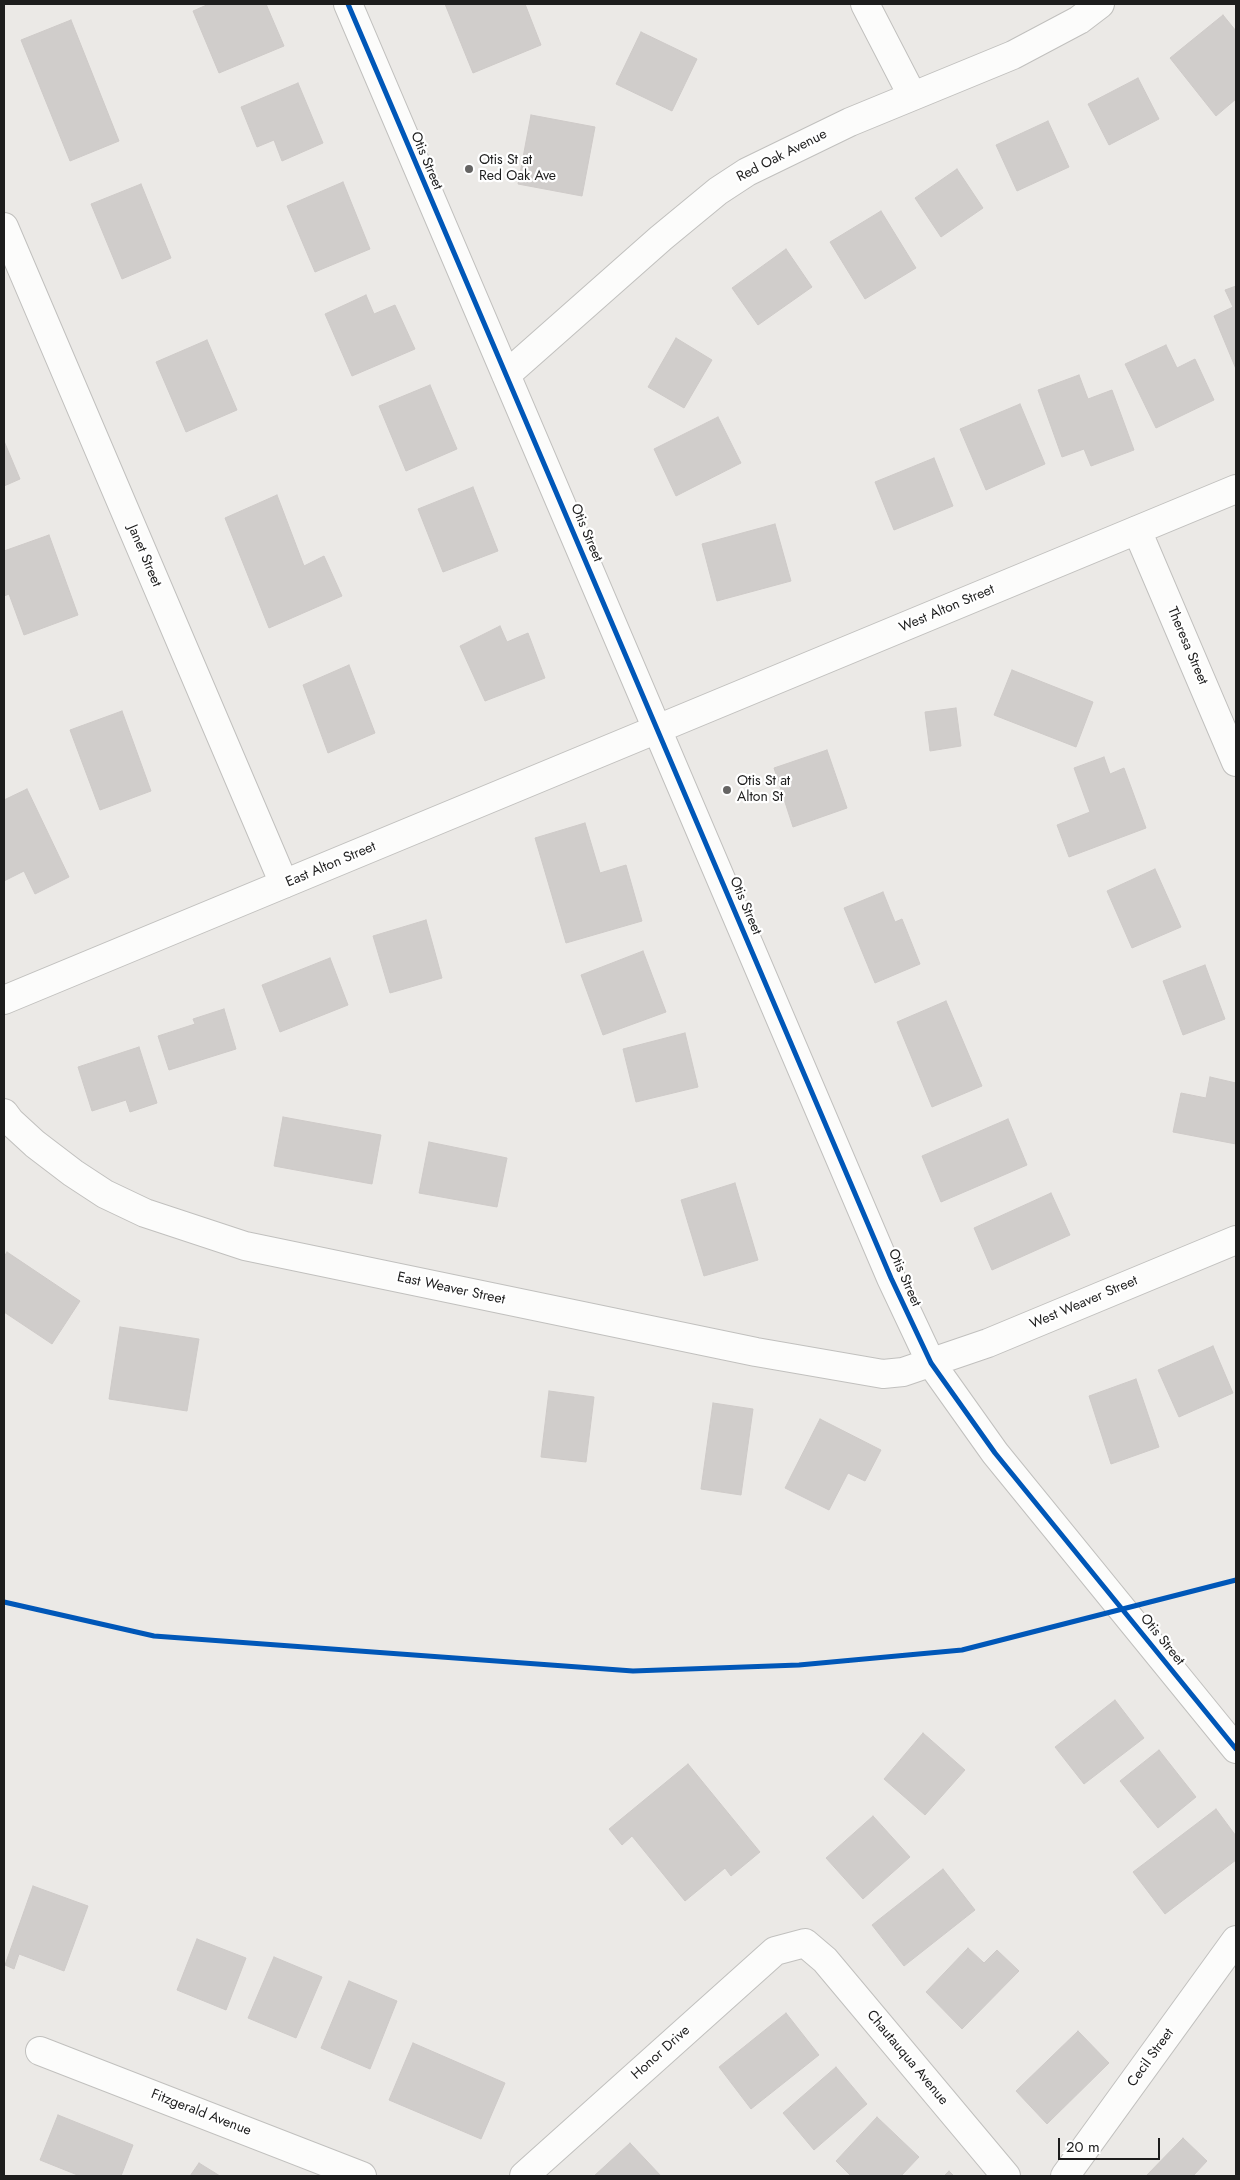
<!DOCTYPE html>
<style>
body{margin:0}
#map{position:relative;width:1240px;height:2180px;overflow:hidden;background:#ebe9e6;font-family:Jost,sans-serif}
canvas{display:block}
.frame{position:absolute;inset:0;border:5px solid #1d1d1d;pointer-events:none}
.scale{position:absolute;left:1058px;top:2138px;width:102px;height:22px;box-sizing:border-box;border:2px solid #1d1d1d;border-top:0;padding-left:6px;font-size:15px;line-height:18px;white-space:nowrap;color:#1d1d1d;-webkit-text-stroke:4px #fff;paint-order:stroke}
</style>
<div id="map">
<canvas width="1240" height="2180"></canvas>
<div class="frame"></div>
<div class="scale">20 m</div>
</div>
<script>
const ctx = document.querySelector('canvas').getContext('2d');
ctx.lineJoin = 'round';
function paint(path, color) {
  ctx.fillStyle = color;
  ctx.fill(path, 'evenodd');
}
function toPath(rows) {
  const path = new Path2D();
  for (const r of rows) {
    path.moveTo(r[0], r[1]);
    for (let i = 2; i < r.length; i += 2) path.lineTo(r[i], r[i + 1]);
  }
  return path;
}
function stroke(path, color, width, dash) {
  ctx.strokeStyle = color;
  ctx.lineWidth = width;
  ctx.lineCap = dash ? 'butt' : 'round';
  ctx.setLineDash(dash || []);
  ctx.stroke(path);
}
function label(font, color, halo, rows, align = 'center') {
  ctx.font = font + ' Jost,sans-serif';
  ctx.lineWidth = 4.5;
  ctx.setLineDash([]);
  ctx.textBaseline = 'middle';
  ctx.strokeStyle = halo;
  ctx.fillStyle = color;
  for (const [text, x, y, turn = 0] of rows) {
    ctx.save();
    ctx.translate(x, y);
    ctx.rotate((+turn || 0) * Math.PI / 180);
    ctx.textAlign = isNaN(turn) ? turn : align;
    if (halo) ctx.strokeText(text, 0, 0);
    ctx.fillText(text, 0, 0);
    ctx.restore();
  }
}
const building = toPath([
 [209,4,266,4,284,46,219,73,193,11,209,4],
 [445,4,525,4,541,45,473,73,445,4],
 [1223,15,1236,31,1236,99,1216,116,1170,58,1223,15],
 [71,20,119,141,70,161,21,40,71,20],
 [641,32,697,59,672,111,616,84,641,32],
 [1138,78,1159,119,1109,145,1088,104,1138,78],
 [298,83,323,143,282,161,274,140,257,147,241,107,298,83],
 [531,115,595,127,582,196,518,184,531,115],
 [1048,121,1069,167,1017,191,996,145,1048,121],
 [957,169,983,208,941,237,915,198,957,169],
 [343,182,370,249,315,272,287,206,343,182],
 [141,184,171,258,122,279,91,204,141,184],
 [881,211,916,268,865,299,830,242,881,211],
 [786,249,812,287,758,325,732,288,786,249],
 [1236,286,1236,369,1214,316,1233,307,1225,290,1236,286],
 [366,295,374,314,395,305,415,349,352,376,325,314,366,295],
 [676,338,712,360,684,408,648,387,676,338],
 [207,340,237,410,186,432,156,362,207,340],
 [1166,345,1177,368,1195,359,1214,400,1156,428,1125,364,1166,345],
 [1079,375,1088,399,1112,390,1134,450,1091,466,1084,449,1062,457,1038,390,1079,375],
 [430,385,457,449,406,471,379,406,430,385],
 [1020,404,1045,464,986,490,960,429,1020,404],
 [718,417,741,463,676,496,654,449,718,417],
 [4,441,20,479,4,486,4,441],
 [934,458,953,506,894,530,875,482,934,458],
 [473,487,498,551,443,572,418,509,473,487],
 [277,495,304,566,324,556,342,596,269,628,225,518,277,495],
 [775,524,791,581,717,601,702,544,775,524],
 [49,535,78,615,24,635,9,594,4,596,4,551,49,535],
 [500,626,507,642,528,633,545,678,485,701,460,646,500,626],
 [349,665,375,733,328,753,303,685,349,665],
 [1012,670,1093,702,1076,747,994,715,1012,670],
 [956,708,961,746,930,751,925,712,956,708],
 [122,711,151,791,100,810,70,730,122,711],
 [827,750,847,808,793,827,774,768,827,750],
 [1104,757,1110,774,1124,768,1146,828,1069,857,1057,825,1090,812,1074,768,1104,757],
 [27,789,69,877,35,894,24,871,4,881,4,800,27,789],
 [585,823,600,873,626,865,642,921,566,943,535,838,585,823],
 [1155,869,1181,927,1132,948,1107,891,1155,869],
 [883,892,895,922,902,919,920,964,875,983,844,908,883,892],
 [426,920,442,978,390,993,373,936,426,920],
 [643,951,666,1012,603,1035,581,975,643,951],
 [330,958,348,1005,280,1032,262,985,330,958],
 [1205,965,1225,1019,1183,1035,1163,981,1205,965],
 [946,1001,982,1086,932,1107,897,1022,946,1001],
 [224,1009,236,1049,169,1070,158,1036,195,1024,193,1019,224,1009],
 [685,1033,698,1087,636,1102,623,1049,685,1033],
 [139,1047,157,1103,130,1112,126,1100,92,1111,78,1067,139,1047],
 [1210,1077,1236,1083,1236,1144,1173,1132,1181,1093,1206,1098,1210,1077],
 [283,1117,381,1135,372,1184,274,1166,283,1117],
 [1008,1119,1027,1165,941,1202,922,1156,1008,1119],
 [429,1142,507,1158,497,1207,419,1193,429,1142],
 [735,1183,758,1260,704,1276,681,1200,735,1183],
 [1051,1193,1070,1235,992,1270,974,1228,1051,1193],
 [7,1252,80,1301,52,1344,4,1312,4,1257,7,1252],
 [120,1327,199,1339,187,1411,109,1399,120,1327],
 [1213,1346,1233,1393,1179,1417,1158,1370,1213,1346],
 [1136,1379,1159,1447,1111,1464,1089,1396,1136,1379],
 [549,1391,594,1397,586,1462,541,1457,549,1391],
 [713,1403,753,1409,741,1495,701,1489,713,1403],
 [820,1419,881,1450,865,1481,848,1473,829,1510,785,1488,820,1419],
 [1115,1700,1144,1738,1084,1784,1055,1747,1115,1700],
 [923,1733,965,1770,925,1815,884,1779,923,1733],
 [1159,1750,1196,1797,1158,1828,1120,1781,1159,1750],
 [688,1764,760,1852,731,1876,725,1868,685,1901,632,1836,622,1845,609,1829,688,1764],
 [1216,1809,1236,1836,1236,1860,1165,1914,1133,1872,1216,1809],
 [873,1816,910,1857,863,1899,826,1858,873,1816],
 [943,1869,975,1910,904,1966,872,1925,943,1869],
 [33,1886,88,1906,64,1971,19,1954,14,1969,5,1965,33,1886],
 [197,1939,246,1958,226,2010,177,1990,197,1939],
 [968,1948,984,1963,997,1950,1019,1971,962,2029,926,1992,968,1948],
 [274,1957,322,1977,296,2038,248,2018,274,1957],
 [349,1981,397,2001,370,2069,321,2048,349,1981],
 [786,2013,819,2055,751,2109,719,2067,786,2013],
 [1078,2031,1109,2063,1047,2124,1016,2091,1078,2031],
 [413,2043,505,2083,481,2139,389,2100,413,2043],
 [836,2067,867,2104,814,2150,783,2113,836,2067],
 [58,2115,133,2145,121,2176,80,2176,40,2160,58,2115],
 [877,2117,919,2157,901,2176,851,2176,836,2161,877,2117],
 [1183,2138,1207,2161,1193,2176,1146,2176,1183,2138],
 [630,2143,661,2176,594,2176,630,2143],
 [199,2163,220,2176,190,2176,199,2163],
 [949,2171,954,2176,944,2176,949,2171]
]);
paint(building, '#d0cdcb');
stroke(building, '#cecac8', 1);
const street = toPath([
 [348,4,891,1278,931,1363,995,1453,1236,1749],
 [865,4,912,95],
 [4,227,284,884],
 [506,375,661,238,718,191,747,172,850,122,1013,55,1079,20,1100,4],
 [1137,530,1236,762],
 [4,1000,1236,489],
 [4,1113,10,1121,35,1144,73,1173,105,1194,145,1213,245,1246,756,1352,883,1374,903,1372,988,1343,1236,1240],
 [40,2051,362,2176],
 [524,2176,775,1951,805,1943,825,1960,1006,2176],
 [1065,2176,1236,1940]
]);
stroke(street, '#c1c0be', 30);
stroke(street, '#fcfcfb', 28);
stroke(toPath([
 [348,4,891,1278,931,1363,995,1453,1236,1749],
 [4,1602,154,1636,633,1671,799,1665,962,1650,1236,1580]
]), '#0057b8', 5);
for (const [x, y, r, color] of [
 [469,169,5,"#656463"],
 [727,790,5,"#656463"]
]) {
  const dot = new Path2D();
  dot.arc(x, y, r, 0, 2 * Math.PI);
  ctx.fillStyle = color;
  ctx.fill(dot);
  stroke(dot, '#fff', 2);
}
label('14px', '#1d1d1d', '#fff', [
 ["Red Oak Avenue",782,156,-27],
 ["Otis Street",426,161,67],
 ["Otis Street",586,533,67],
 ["Janet Street",144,556,67],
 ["West Alton Street",947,609,-23],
 ["Theresa Street",1187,646,67],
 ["East Alton Street",331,865,-23],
 ["Otis Street",745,906,67],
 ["Otis Street",904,1278,66],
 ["East Weaver Street",451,1289,12],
 ["West Weaver Street",1084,1303,-23],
 ["Otis Street",1162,1640,51],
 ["Honor Drive",661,2053,-42],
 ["Chautauqua Avenue",907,2058,50],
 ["Cecil Street",1151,2058,-54],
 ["Fitzgerald Avenue",201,2113,21]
]);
label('14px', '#1d1d1d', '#fff', [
 ["Otis St at",479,161],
 ["Red Oak Ave",479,177],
 ["Otis St at",737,782],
 ["Alton St",737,798]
], 'left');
</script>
